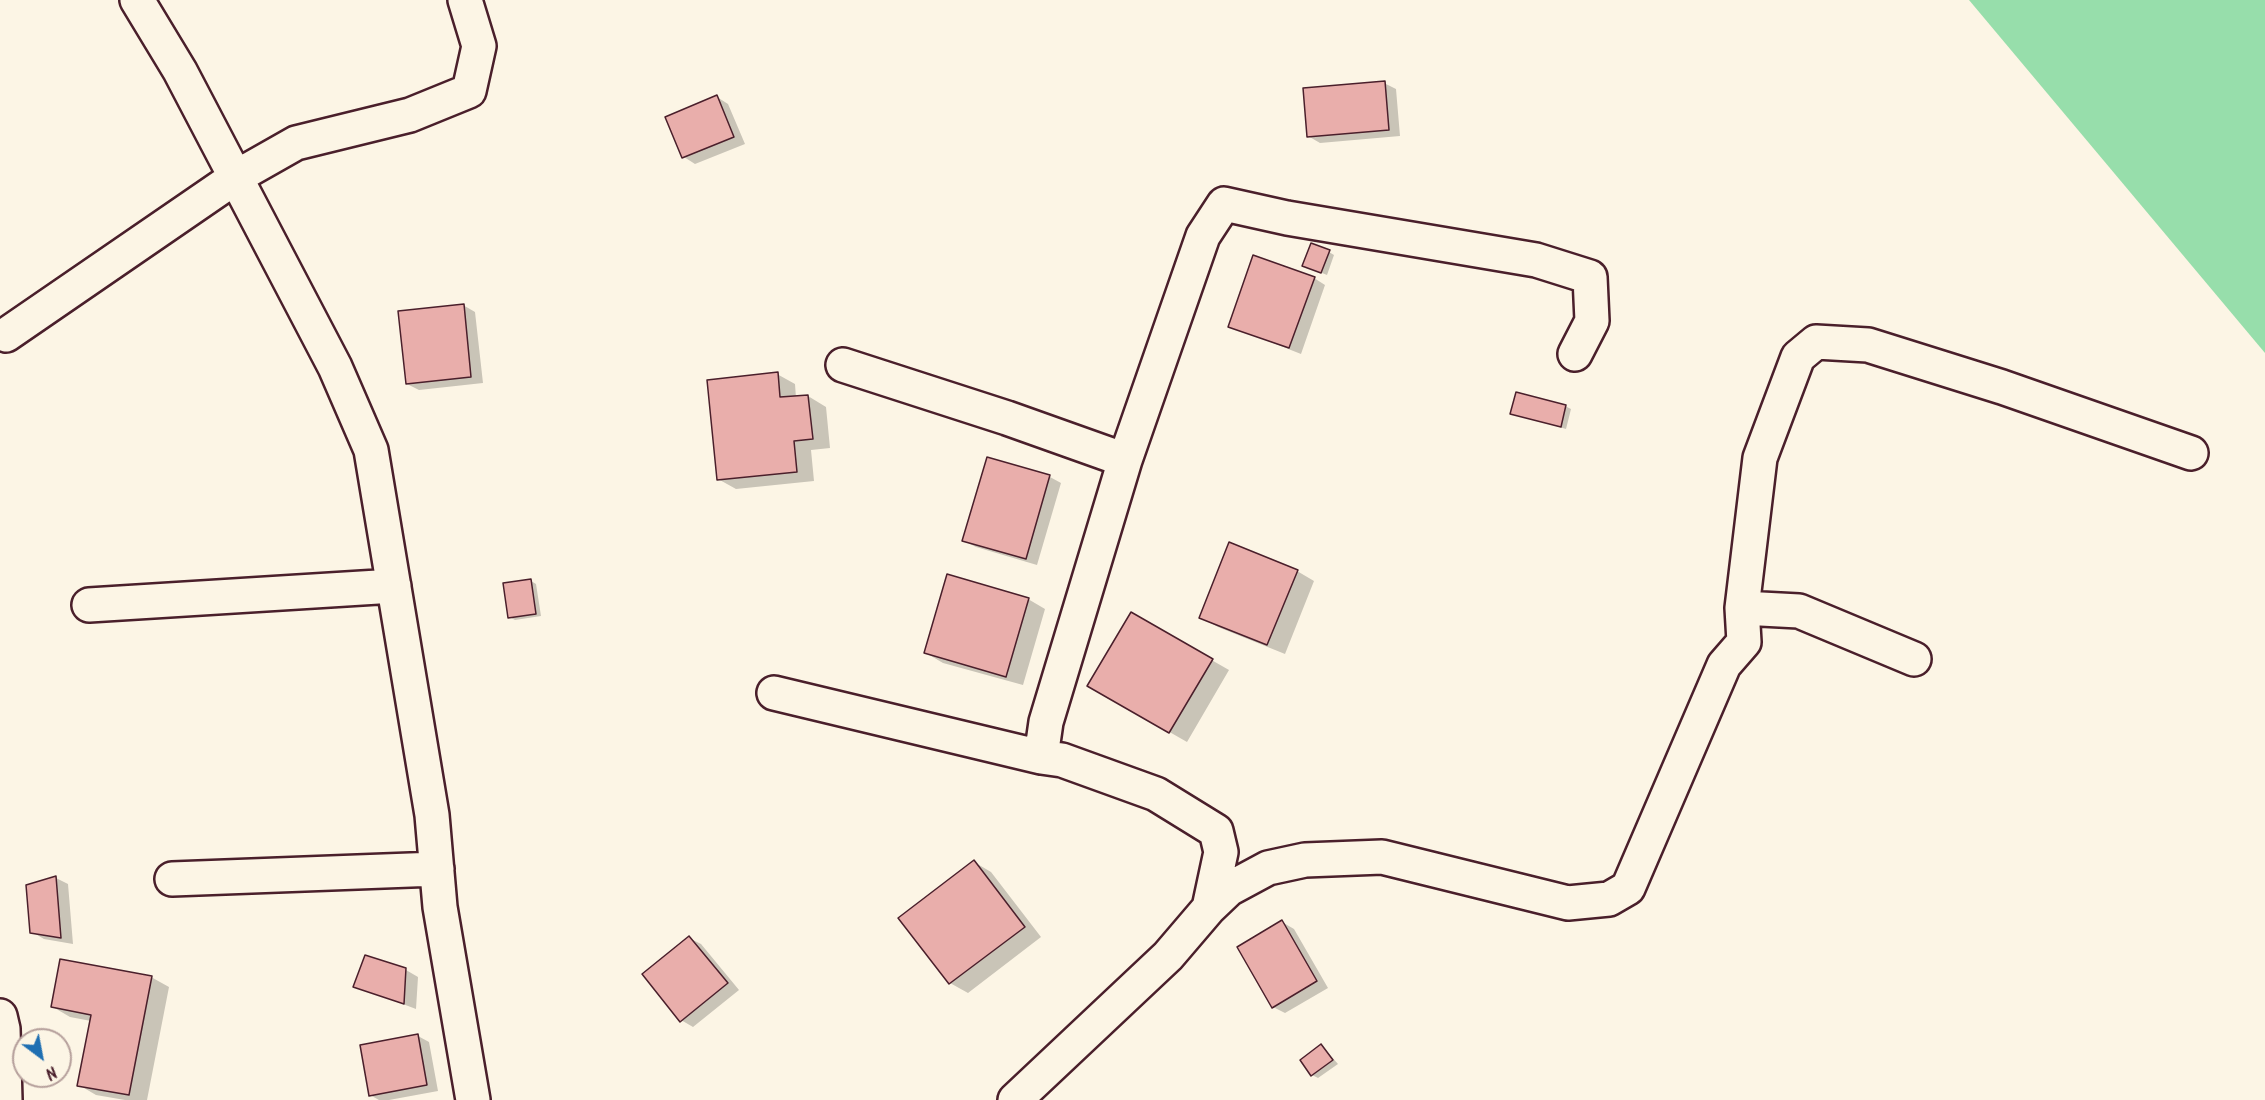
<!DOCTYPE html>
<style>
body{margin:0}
#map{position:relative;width:2265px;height:1100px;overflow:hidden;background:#fcf5e5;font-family:Kalam,sans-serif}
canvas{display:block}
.north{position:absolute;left:12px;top:1028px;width:60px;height:60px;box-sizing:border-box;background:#fcf5e5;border:2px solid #b59f9b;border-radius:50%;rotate:148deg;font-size:16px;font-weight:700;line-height:24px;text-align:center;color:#4a1f2b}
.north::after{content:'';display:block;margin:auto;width:21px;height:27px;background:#1f6fb2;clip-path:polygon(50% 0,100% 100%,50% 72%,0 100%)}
</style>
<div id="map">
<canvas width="2265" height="1100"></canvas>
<div class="north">N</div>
</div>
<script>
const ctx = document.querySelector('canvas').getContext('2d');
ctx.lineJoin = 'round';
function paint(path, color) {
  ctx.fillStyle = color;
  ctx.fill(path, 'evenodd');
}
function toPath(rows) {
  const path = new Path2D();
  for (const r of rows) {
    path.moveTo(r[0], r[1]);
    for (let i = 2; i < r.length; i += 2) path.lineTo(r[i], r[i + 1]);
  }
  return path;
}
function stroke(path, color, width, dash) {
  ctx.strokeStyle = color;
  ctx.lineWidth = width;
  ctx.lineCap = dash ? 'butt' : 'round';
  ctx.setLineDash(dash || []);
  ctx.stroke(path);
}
paint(toPath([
 [1969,0,2265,0,2265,353]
]), '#97deab');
paint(toPath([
 [1384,83,1396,89,1400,136,1320,143,1308,136],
 [717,97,728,104,745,144,695,164,684,157,667,117],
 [1329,252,1334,255,1327,275,1310,268],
 [1314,278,1325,285,1301,354,1230,326],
 [463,305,475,312,483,383,419,390,407,384],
 [777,374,795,384,796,398,808,396,826,407,830,448,811,450,814,481,736,489,718,479],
 [1565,406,1571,409,1566,429,1512,413],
 [988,459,1050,477,1061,483,1037,565,976,547,964,541],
 [1297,571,1314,581,1285,654,1218,627,1200,617],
 [531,581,536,584,541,616,515,620,509,617],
 [1028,599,1045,609,1023,685,943,663,926,653],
 [1131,614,1229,670,1187,742,1089,686],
 [974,862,991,872,1041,937,968,993,950,983,900,918],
 [56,878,68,884,73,944,44,939,32,932,27,886],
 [1282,922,1294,929,1328,988,1285,1013,1273,1007],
 [689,938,701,944,739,990,693,1027,681,1020],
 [406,970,418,977,416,1009,355,986],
 [151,977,169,987,147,1100,125,1100,96,1095,79,1085,91,1021,70,1017,53,1007],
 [418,1036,429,1042,438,1091,389,1100,379,1100,370,1095],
 [1322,1046,1338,1064,1318,1078,1312,1075]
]), '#0003');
const building = toPath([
 [1385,81,1389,130,1307,137,1303,88,1385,81],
 [717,95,734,137,682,158,665,117,717,95],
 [1311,243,1330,250,1321,273,1302,266,1311,243],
 [1253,255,1315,277,1289,348,1228,327,1253,255],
 [464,304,471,377,406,384,398,311,464,304],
 [778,372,780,397,808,395,813,439,794,441,797,472,717,480,707,380,778,372],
 [1516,392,1566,405,1561,427,1510,414,1516,392],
 [987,457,1050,475,1026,559,962,541,987,457],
 [1229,542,1298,570,1267,645,1199,618,1229,542],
 [947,574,1029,598,1006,677,924,653,947,574],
 [531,579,536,614,508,618,503,583,531,579],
 [1131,612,1213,659,1169,733,1087,686,1131,612],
 [974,860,1025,927,949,984,898,918,974,860],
 [56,876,61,938,30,933,26,885,56,876],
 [1282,920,1317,981,1272,1008,1237,947,1282,920],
 [689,936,728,983,680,1022,642,974,689,936],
 [365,955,406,968,404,1004,353,987,365,955],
 [60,959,152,976,129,1095,77,1086,91,1015,51,1007,60,959],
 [418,1034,427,1085,369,1096,360,1045,418,1034],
 [1321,1044,1333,1060,1311,1076,1300,1060,1321,1044]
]);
paint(building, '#e9aeab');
stroke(building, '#4a1f2b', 1.5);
const street = toPath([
 [137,0,180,71,335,367,371,450,432,815,440,907,473,1100],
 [6,335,236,177,296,143,410,115,469,91,479,46,465,0],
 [843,365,1007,418,1125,460],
 [89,605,394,586],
 [1742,608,1799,611,1914,659],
 [774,693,1041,757],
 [172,879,437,869],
 [1209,908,1221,852,1216,831,1156,794,1062,760,1041,757,1046,722,1125,460,1203,236,1224,204,1287,218,1536,260,1590,277,1592,321,1575,354],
 [0,1016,3,1029,5,1100],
 [1015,1100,1168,956,1209,908,1229,889,1268,868,1305,860,1382,857,1568,903,1609,899,1628,888,1724,665,1744,642,1742,608,1760,458,1798,357,1816,342,1868,345,2002,387,2191,453]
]);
stroke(street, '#4a1f2b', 38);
stroke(street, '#fcf5e5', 33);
</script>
